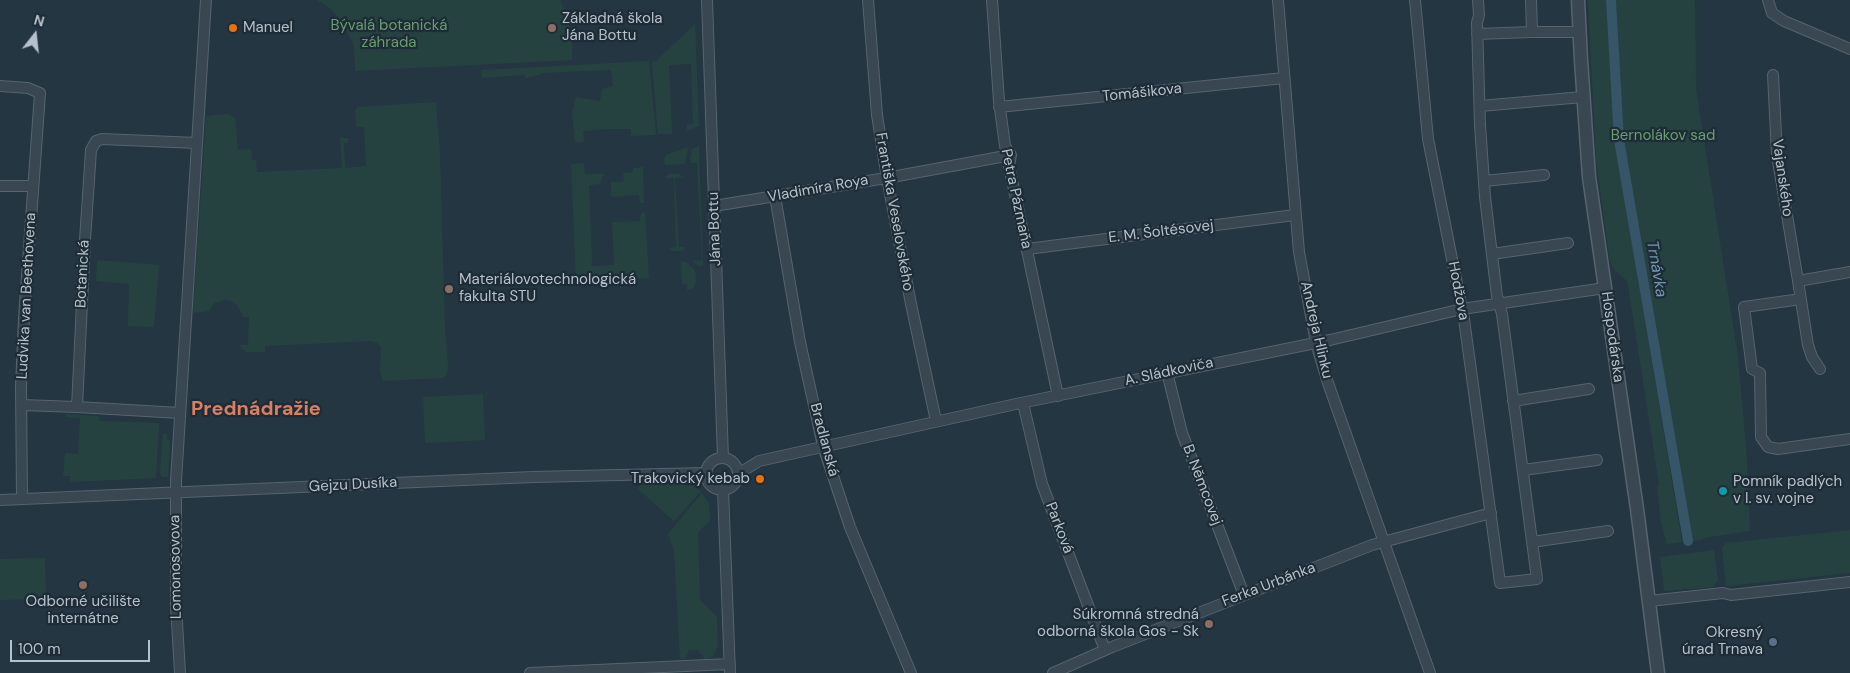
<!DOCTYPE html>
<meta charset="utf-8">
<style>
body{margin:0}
#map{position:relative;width:1850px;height:673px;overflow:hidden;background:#243641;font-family:"DM Sans",sans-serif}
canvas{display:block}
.north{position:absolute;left:10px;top:10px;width:50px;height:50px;-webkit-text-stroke:4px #1d2c36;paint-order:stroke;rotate:16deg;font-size:14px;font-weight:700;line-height:20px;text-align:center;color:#b5c1cb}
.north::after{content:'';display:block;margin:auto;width:18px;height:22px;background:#b5c1cb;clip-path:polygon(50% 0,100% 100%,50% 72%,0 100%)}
.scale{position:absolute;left:10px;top:640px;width:140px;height:22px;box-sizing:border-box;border:2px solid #b5c1cb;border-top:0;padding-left:6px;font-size:15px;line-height:18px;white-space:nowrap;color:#b5c1cb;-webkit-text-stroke:4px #1d2c36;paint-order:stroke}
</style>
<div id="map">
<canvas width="1850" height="673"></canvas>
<div class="north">N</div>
<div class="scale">100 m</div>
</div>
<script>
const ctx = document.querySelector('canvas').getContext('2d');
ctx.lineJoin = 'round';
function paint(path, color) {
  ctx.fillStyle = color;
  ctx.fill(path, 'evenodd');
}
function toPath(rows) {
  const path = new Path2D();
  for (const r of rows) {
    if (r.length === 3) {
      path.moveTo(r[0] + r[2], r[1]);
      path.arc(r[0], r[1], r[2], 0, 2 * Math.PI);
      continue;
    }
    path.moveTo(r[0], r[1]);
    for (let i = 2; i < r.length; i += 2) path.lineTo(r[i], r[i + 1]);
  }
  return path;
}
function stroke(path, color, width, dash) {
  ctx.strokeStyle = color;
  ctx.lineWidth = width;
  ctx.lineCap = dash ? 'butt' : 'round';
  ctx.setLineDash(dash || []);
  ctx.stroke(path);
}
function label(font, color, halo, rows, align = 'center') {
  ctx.font = font + ' "DM Sans",sans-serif';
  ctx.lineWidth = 4.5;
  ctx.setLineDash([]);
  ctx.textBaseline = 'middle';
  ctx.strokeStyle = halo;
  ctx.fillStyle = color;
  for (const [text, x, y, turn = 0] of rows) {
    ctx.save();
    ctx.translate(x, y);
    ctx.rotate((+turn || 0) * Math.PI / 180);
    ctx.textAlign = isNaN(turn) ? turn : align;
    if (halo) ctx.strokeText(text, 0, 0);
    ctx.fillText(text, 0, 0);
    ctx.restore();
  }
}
paint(toPath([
 [317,0,560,0,568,18,572,37,572,60,355,71,354,45,344,26,346,24,343,19,341,21,331,9],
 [1588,0,1606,0,1615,142,1682,542,1667,544,1661,523,1657,488,1659,484,1628,285,1626,280,1615,271,1610,262,1596,160],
 [1616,0,1695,0,1696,89,1738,357,1747,459,1750,531,1703,538,1702,540,1693,541,1689,530,1623,139],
 [695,24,699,126,687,131,687,125,693,124,691,64,669,65,672,134,658,134,652,62,658,61,658,59],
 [649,61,656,135,631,136,631,129,607,129,583,131,584,142,575,142,572,113,576,97,600,101,602,89,613,86,611,70,541,73,540,75,525,78,525,75,482,78,481,70],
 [436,102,440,155,445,327,448,367,447,373,443,378,383,381,380,371,381,348,378,343,371,341,265,346,265,352,246,352,242,349,240,345,248,345,249,317,243,317,237,305,231,301,225,300,214,303,209,311,193,313,206,117,212,115,228,114,235,118,238,150,251,149,252,160,256,160,257,172,342,168,340,137,347,138,349,139,348,143,344,143,345,168,366,166,364,127,357,127,356,125,355,111,357,107],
 [699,146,703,266,697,265,693,261,702,260,697,163,691,163,690,160,692,149],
 [688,147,685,164,665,165,664,159,666,155],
 [584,163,585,174,604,174,600,184,589,185,592,266,614,265,612,222,640,221,641,213,645,212,649,278,576,282,571,164],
 [643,167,644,203,640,203,639,195,611,197,611,182,624,182,623,173,633,172,633,168],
 [669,174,679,174,683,177,675,178,679,247,686,247,682,251,673,251,669,248,676,247,674,178,665,178],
 [97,260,159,265,154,327,128,326,129,284,96,281],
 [681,261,686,262,695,270,696,283,693,288,687,290,687,284,682,284],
 [483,394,485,440,425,443,423,397],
 [66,414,99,416,99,421,159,423,156,478,70,482,70,476,63,476,65,453,78,454,80,418,66,417],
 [163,433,167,434,167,440,170,441,168,477,162,477,160,473],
 [686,482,696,487,701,491,674,521,638,489,640,484],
 [702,493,709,503,710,521,700,530,698,534,700,600,717,617,718,645,714,655,711,657,705,659,700,653,699,650,689,650,685,659,680,659,674,551,668,534],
 [1850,530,1850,573,1726,586,1722,548,1726,543],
 [1714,550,1718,580,1713,587,1664,591,1660,557],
 [45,558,46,599,0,600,0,559]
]), '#264240');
stroke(toPath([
 [1611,0,1619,140,1688,541]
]), '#375569', 10);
const minor = toPath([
 [707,0,723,458],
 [868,0,877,115,887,178,911,304,936,421],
 [992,0,999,101,1005,146,1011,155,1009,166,1058,396],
 [1278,0,1299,252,1316,343,1328,383,1430,673],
 [1415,0,1428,139,1464,319,1500,583,1537,579,1502,314,1497,296,1485,197,1480,125,1477,23,1479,15,1478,0],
 [1768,0,1772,13,1784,21,1850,49],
 [1532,32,1579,32],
 [1477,34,1532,32,1531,0],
 [1773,75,1777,155,1798,281],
 [0,86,28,88,40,93,24,318,21,386,22,498],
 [1480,106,1583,97],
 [999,107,1284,78],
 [1484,181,1544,175],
 [0,186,33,186],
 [775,196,800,342,823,446,850,527,911,673],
 [714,206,892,177,1011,155],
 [1027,249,1295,215],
 [1492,254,1568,243],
 [1801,299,1744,307,1752,369,1760,373,1761,437,1768,447,1778,449,1850,439],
 [1820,369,1812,357,1808,345,1798,281,1850,272],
 [1167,372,1182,433,1244,595],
 [1513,401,1589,389],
 [1023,403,1042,484,1105,650],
 [22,405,77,407],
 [180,413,77,407,85,240,91,150,96,141,102,139,197,143],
 [722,474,16],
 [1523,470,1597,460],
 [738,474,759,461,1016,404,1330,340,1462,309,1605,288],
 [723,490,730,673],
 [0,500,533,477,706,473],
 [1532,542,1608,531],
 [1649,601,1723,593,1731,595,1850,582],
 [180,673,176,605,176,481,206,0],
 [530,673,730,664],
 [1053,673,1112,647,1372,545,1491,513]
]);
const tertiary = toPath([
 [1578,0,1581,60,1589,177,1637,509,1658,673]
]);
stroke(minor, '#56646e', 12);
stroke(tertiary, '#56646e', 15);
stroke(minor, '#384751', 10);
stroke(tertiary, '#384751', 12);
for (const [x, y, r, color] of [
 [233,28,5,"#e8710a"],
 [552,28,5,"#8d6e63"],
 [449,289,5,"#8d6e63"],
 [760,479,5,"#e8710a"],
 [1723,491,5,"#0f9aa8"],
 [83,585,5,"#8d6e63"],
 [1209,624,5,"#8d6e63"],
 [1773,642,5,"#5c6f8a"]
]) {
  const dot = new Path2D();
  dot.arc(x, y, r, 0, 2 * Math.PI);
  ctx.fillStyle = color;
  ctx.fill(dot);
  stroke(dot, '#1d2c36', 2);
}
label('15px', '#b5c1cb', '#1d2c36', [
 ["Základná škola",562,19],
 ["Jána Bottu",562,36],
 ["Manuel",243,28],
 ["Materiálovotechnologická",459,280],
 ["fakulta STU",459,297],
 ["Trakovický kebab",750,479,"right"],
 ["Pomník padlých",1733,482],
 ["v I. sv. vojne",1733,499],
 ["Odborné učilište",83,602,"center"],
 ["internátne",83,619,"center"],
 ["Súkromná stredná",1199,615,"right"],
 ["odborná škola Gos - Sk",1199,632,"right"],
 ["Okresný",1763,633,"right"],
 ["úrad Trnava",1763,650,"right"]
], 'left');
label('15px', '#6a9e6d', '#1d2c36', [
 ["Bývalá botanická",389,26],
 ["záhrada",389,43],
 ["Bernolákov sad",1663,136]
]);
label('15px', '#b5c1cb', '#1d2c36', [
 ["Tomášikova",1142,93,-6],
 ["Vajanského",1782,178,82],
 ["Vladimíra Roya",818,189,-10],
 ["Petra Pázmaňa",1016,199,78],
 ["Františka Veselovského",894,212,80],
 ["Jána Bottu",715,229,-92],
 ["E. M. Šoltésovej",1161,232,-7],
 ["Botanická",83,274,-87],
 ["Hodžova",1458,291,79],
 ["Ludvika van Beethovena",27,296,-87],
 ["Andreja Hlinku",1316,330,77],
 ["Hospodárska",1612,337,82],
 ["A. Sládkoviča",1169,372,-12],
 ["Bradlanská",824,440,75],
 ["Gejzu Dusíka",353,485,-3],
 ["B. Němcovej",1202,485,69],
 ["Parková",1059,528,69],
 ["Lomonosovova",176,567,-91],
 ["Ferka Urbánka",1269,585,-21]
]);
label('italic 16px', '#7398b0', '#1d2c36', [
 ["Trnávka",1656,269,80]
]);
label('bold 20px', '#db7f60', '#1d2c36', [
 ["Prednádražie",256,410]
]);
</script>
